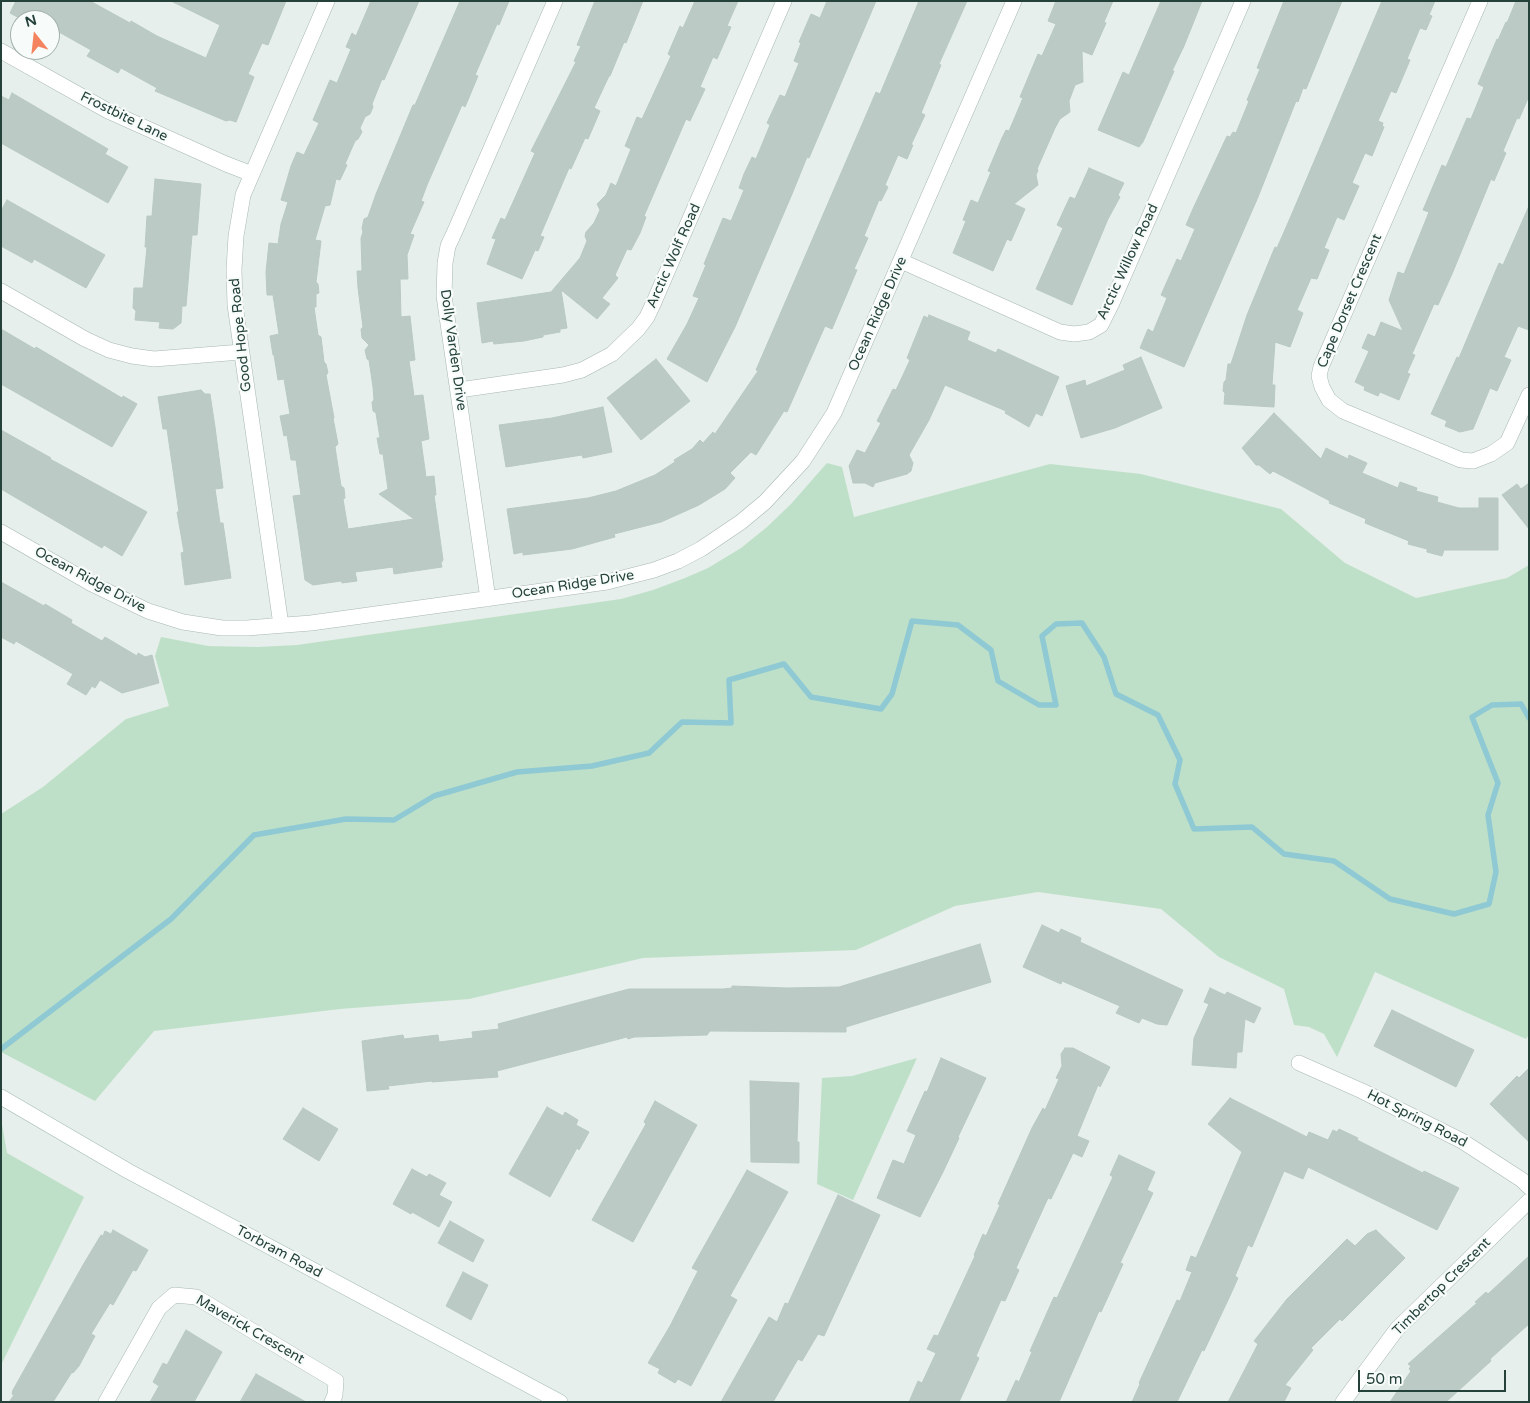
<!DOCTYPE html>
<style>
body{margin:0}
#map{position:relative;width:1530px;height:1403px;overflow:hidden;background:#e6efeb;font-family:"Varela Round",sans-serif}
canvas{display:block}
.frame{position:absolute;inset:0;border:2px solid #24423a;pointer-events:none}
.north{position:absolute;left:10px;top:10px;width:50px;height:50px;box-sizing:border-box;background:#f7fbf9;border:1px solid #a3b1ad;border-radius:50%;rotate:344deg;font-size:14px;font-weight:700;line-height:20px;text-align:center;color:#24423a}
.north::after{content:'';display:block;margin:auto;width:18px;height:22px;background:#f4845f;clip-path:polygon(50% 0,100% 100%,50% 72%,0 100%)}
.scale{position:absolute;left:1358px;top:1370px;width:148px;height:22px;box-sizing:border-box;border:2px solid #24423a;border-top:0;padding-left:6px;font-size:15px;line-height:18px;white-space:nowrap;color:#24423a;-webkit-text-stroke:4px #f7fbf9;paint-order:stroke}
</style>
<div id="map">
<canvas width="1530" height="1403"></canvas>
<div class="frame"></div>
<div class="north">N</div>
<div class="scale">50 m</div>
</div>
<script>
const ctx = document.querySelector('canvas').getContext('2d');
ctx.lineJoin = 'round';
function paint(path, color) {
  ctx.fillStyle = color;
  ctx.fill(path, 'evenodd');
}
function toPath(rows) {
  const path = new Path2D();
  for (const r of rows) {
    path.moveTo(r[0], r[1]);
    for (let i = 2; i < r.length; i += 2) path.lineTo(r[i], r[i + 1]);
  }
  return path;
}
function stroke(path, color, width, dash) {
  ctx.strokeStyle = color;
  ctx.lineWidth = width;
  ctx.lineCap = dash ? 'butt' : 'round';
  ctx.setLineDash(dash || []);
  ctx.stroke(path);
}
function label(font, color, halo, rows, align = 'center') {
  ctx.font = font + ' "Varela Round",sans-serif';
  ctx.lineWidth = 4.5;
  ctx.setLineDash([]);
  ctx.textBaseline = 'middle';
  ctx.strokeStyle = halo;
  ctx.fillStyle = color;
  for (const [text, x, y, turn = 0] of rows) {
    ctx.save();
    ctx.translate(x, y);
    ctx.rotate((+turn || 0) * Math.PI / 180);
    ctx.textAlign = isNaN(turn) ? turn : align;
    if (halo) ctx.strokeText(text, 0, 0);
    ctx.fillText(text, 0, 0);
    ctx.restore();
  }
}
paint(toPath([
 [827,463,842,467,854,517,1050,464,1141,474,1281,509,1345,563,1416,598,1507,578,1529,565,1529,1035,1526,1039,1375,972,1337,1057,1324,1034,1309,1027,1294,1025,1284,989,1219,957,1161,909,1038,892,955,906,856,950,643,958,469,999,340,1009,154,1031,95,1101,1,1052,1,814,43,787,126,719,169,706,155,656,161,637,208,646,258,647,297,645,621,599,653,590,685,578,708,568,741,548,767,527,791,504],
 [917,1058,853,1200,817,1184,822,1078,852,1076],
 [1,1118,7,1153,84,1197,1,1365]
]), '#bfe0c8');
stroke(toPath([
 [1,1049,171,919,254,835,346,819,394,820,434,796,517,772,592,766,649,753,682,722,731,723,729,680,784,664,811,697,881,709,892,694,912,621,958,625,991,650,998,681,1039,705,1056,705,1042,636,1056,624,1082,623,1104,657,1116,694,1158,715,1180,760,1175,784,1194,829,1252,827,1284,854,1334,861,1390,899,1454,914,1489,904,1496,872,1488,815,1498,783,1472,717,1492,705,1521,704,1529,718]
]), '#8ec9d4', 5.5);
const building = toPath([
 [16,1,90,1,130,23,131,21,157,36,206,58,220,25,171,1,286,1,268,45,262,43,248,74,254,77,236,122,230,120,226,121,155,91,157,88,121,68,118,73,87,56,91,50,50,27,50,20,23,20,10,13,16,1],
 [371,1,419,1,384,80,382,79,372,104,373,107,370,114,365,117,360,128,362,132,358,139,355,141,345,164,347,165,340,180,336,179,330,205,325,206,315,240,321,241,316,282,318,284,319,293,316,294,316,307,314,307,318,335,321,337,324,362,326,364,328,373,326,375,334,418,333,418,338,444,335,447,341,486,344,488,345,498,343,499,348,529,414,519,379,494,388,489,383,454,380,454,377,438,380,438,376,413,373,411,372,402,374,400,373,387,369,360,367,359,365,350,369,345,362,338,361,329,363,327,358,288,357,271,362,271,361,238,363,232,362,228,364,219,368,217,376,194,413,105,415,105,460,1,509,1,499,25,497,24,475,75,478,76,465,107,462,105,427,185,421,201,424,202,410,234,414,235,407,255,408,279,400,279,401,317,410,316,415,360,409,361,414,396,423,395,429,439,421,441,426,477,434,476,436,495,434,495,443,560,441,563,442,567,394,574,393,567,355,572,357,581,342,583,341,581,313,585,305,580,299,536,293,496,301,495,296,460,291,460,287,435,284,436,280,416,290,414,284,379,278,380,274,355,273,355,270,336,279,334,273,295,267,295,266,272,269,243,278,244,281,224,288,202,281,200,291,166,297,152,304,155,319,123,313,120,330,80,337,83,351,49,346,47,352,33,356,36,371,1],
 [595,1,643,1,626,43,624,42,610,76,609,76,594,108,600,111,588,139,585,138,571,169,569,168,540,236,544,237,538,251,535,250,522,279,487,264,496,239,492,238,501,218,505,220,535,153,531,151,576,62,574,61,581,46,577,45,595,1],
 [695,1,738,1,727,26,731,27,717,59,713,57,700,87,705,89,690,121,686,119,644,216,646,217,640,233,631,250,627,249,615,275,618,278,602,298,610,304,597,319,561,290,567,328,560,329,560,332,543,335,543,337,524,341,494,344,493,341,482,343,477,303,551,292,580,258,587,241,585,236,586,232,594,223,600,210,597,204,606,195,611,183,616,186,631,149,625,146,637,117,642,119,671,56,668,54,680,26,683,28,695,1],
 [827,1,876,1,809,158,807,157,792,194,735,327,707,382,667,359,687,324,699,298,693,296,706,265,704,264,723,218,731,221,744,190,739,188,744,174,752,157,756,159,770,125,767,123,780,95,785,97,799,63,794,61,801,43,799,42,811,14,820,18,827,1],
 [919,1,967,1,939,64,941,65,921,113,925,115,911,145,913,145,907,159,898,155,885,185,888,187,881,201,879,200,864,236,868,238,854,269,857,270,832,329,825,326,787,412,784,411,756,455,751,452,730,473,735,478,725,489,699,505,661,522,614,534,615,537,572,549,523,555,523,552,514,554,507,509,588,498,616,491,655,475,675,462,674,460,692,449,700,440,703,443,713,432,715,434,758,371,756,370,864,120,876,92,880,94,919,1],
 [1056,1,1113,1,1104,22,1106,23,1092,55,1082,51,1083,82,1075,85,1069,101,1070,112,1060,119,1055,128,1037,169,1038,170,1036,175,1038,185,1014,204,1025,209,1011,241,1007,239,993,271,953,253,966,221,963,220,971,200,978,203,991,172,988,171,1002,138,1006,130,1009,131,1023,98,1020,97,1038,54,1042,56,1056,24,1048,21,1056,1],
 [1161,1,1202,1,1184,46,1172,71,1174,71,1143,142,1139,147,1098,130,1123,72,1129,75,1161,1],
 [1284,1,1342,1,1306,89,1303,88,1298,102,1296,101,1258,197,1184,367,1140,348,1148,329,1153,332,1167,298,1161,295,1177,259,1181,261,1195,229,1186,225,1192,211,1227,136,1230,137,1233,132,1236,133,1249,101,1247,100,1260,69,1257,68,1284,1],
 [1382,1,1435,1,1429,15,1432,16,1426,30,1420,28,1407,59,1410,60,1396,93,1391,91,1378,121,1383,123,1382,126,1384,127,1372,156,1365,153,1352,183,1359,186,1344,220,1337,217,1324,248,1329,250,1317,279,1311,278,1297,310,1303,313,1290,347,1275,342,1272,385,1275,385,1274,407,1224,404,1225,393,1223,391,1224,382,1226,380,1228,364,1231,364,1247,315,1275,247,1277,248,1291,216,1382,1],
 [1516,1,1529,1,1529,96,1519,119,1517,118,1503,151,1506,153,1494,181,1491,179,1452,274,1438,305,1434,304,1412,354,1415,355,1407,373,1410,374,1399,400,1380,392,1378,396,1364,390,1365,387,1355,382,1369,351,1362,348,1368,334,1375,337,1381,322,1403,331,1389,300,1398,272,1404,274,1429,212,1423,210,1442,165,1446,167,1467,118,1471,119,1484,87,1478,84,1497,39,1498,40,1506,22,1507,23,1516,1],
 [12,93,108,149,105,154,128,167,108,203,1,143,1,96,9,100,12,93],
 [1089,168,1124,183,1118,195,1120,197,1108,219,1072,305,1036,289,1063,228,1057,225,1070,197,1075,199,1089,168],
 [155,179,201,184,197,235,192,235,186,306,182,306,181,323,173,329,159,328,160,322,135,320,136,311,133,308,134,288,143,288,147,247,145,247,147,216,152,216,155,179],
 [7,200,105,255,86,288,34,259,32,263,1,246,1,211,7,200],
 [1529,206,1529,330,1518,326,1504,357,1511,360,1497,391,1490,388,1473,429,1460,432,1445,426,1447,421,1431,414,1457,357,1459,358,1499,263,1503,265,1529,206],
 [929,315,970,332,967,340,996,353,998,349,1059,377,1042,416,1036,413,1029,427,1005,413,1006,411,945,385,929,420,909,455,913,463,911,471,907,474,875,483,873,487,865,483,853,483,849,466,857,450,865,453,881,423,877,421,893,389,896,390,910,360,907,358,924,316,928,318,929,315],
 [1,329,35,349,36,347,122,398,123,396,137,404,112,447,1,384,1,329],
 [1141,357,1162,408,1115,428,1081,438,1066,386,1085,380,1086,386,1125,370,1123,365,1141,357],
 [656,359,690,401,641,440,607,398,656,359],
 [201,390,205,394,210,394,215,427,223,488,215,489,220,523,223,523,231,578,185,585,181,553,184,552,177,512,179,512,173,470,167,429,163,429,158,397,201,390],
 [603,407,612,452,583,458,582,455,506,467,499,425,552,418,603,407],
 [1274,413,1321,459,1326,448,1348,459,1349,455,1367,463,1362,473,1398,488,1400,482,1417,488,1416,491,1438,497,1437,502,1459,508,1479,508,1479,498,1498,498,1498,550,1444,550,1442,556,1427,552,1427,549,1408,544,1409,541,1365,523,1366,519,1329,503,1330,501,1273,471,1270,474,1259,465,1256,465,1242,448,1274,413],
 [1,430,51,458,50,459,147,512,122,556,104,545,102,548,1,489,1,430],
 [1529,483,1529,529,1502,495,1517,484,1521,489,1529,483],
 [1,582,44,606,45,604,72,620,71,623,102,641,105,637,137,656,138,653,145,657,152,655,159,683,122,693,100,680,95,688,92,686,86,695,67,684,73,674,16,641,14,644,1,637,1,582],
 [1042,925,1059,933,1061,929,1081,938,1080,942,1183,990,1167,1025,1157,1024,1142,1018,1139,1023,1116,1013,1120,1006,1062,981,1061,984,1023,967,1042,925],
 [980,944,991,982,846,1027,846,1032,710,1031,707,1035,634,1037,628,1039,627,1037,497,1071,498,1077,432,1082,432,1081,388,1086,389,1089,367,1091,362,1041,403,1035,404,1039,438,1035,439,1042,473,1038,472,1032,499,1029,498,1024,629,989,723,989,732,988,732,986,787,988,839,987,980,944],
 [1210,988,1225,995,1227,992,1261,1008,1254,1023,1245,1019,1242,1052,1237,1052,1236,1068,1192,1065,1194,1038,1209,1004,1204,1002,1210,988],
 [1392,1010,1474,1050,1456,1087,1374,1046,1392,1010],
 [1065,1048,1073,1048,1110,1067,1100,1087,1098,1085,1077,1136,1089,1141,1082,1157,1073,1153,1051,1199,1048,1198,1016,1268,1019,1270,1005,1301,1001,1300,976,1356,979,1358,959,1402,909,1402,918,1381,922,1383,936,1353,927,1349,934,1335,938,1336,975,1256,974,1255,983,1234,986,1236,1000,1205,998,1204,1032,1128,1043,1108,1045,1110,1059,1079,1056,1078,1062,1066,1061,1054,1065,1048],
 [941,1058,986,1078,958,1137,959,1138,943,1172,920,1217,877,1198,893,1160,904,1164,916,1135,907,1131,925,1091,927,1092,941,1058],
 [1529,1068,1529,1142,1490,1104,1517,1076,1519,1078,1529,1068],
 [750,1081,799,1083,797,1142,799,1142,799,1163,751,1162,750,1081],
 [1230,1098,1307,1137,1309,1132,1328,1140,1333,1130,1337,1132,1339,1129,1358,1138,1357,1140,1423,1173,1424,1171,1459,1188,1437,1230,1310,1168,1308,1167,1303,1179,1284,1171,1252,1247,1248,1245,1235,1276,1238,1278,1229,1298,1204,1351,1202,1350,1177,1402,1132,1402,1140,1384,1139,1383,1177,1300,1180,1301,1192,1272,1186,1270,1191,1256,1196,1258,1242,1152,1208,1124,1230,1098],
 [655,1101,697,1125,633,1242,592,1220,646,1124,644,1122,655,1101],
 [547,1107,563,1116,565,1112,578,1120,576,1125,589,1132,579,1150,577,1148,550,1197,509,1174,547,1107],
 [303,1108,338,1129,319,1161,283,1139,303,1108],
 [1119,1155,1155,1172,1147,1190,1153,1193,1120,1263,1123,1264,1101,1312,1099,1311,1059,1402,1006,1402,1016,1380,1019,1382,1032,1352,1030,1351,1054,1297,1057,1298,1113,1177,1110,1175,1119,1155],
 [412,1169,427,1177,429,1174,446,1183,439,1195,452,1202,439,1227,412,1212,411,1214,393,1204,412,1169],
 [747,1170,788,1192,730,1296,737,1300,691,1386,678,1379,675,1383,658,1373,660,1369,648,1363,670,1326,698,1271,692,1268,747,1170],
 [838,1195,880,1215,824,1336,818,1334,802,1361,798,1359,773,1402,721,1402,769,1317,777,1322,785,1303,788,1304,838,1195],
 [450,1221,484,1240,473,1262,438,1243,450,1221],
 [113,1230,148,1250,136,1271,133,1270,113,1305,110,1303,91,1334,95,1336,79,1366,73,1373,72,1372,53,1402,9,1402,14,1395,12,1394,13,1390,83,1265,101,1235,103,1236,105,1231,111,1234,113,1230],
 [1376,1230,1405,1258,1342,1321,1340,1319,1311,1348,1313,1350,1285,1385,1291,1388,1284,1402,1228,1402,1258,1344,1254,1341,1287,1299,1347,1239,1355,1246,1367,1234,1376,1230],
 [1529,1256,1529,1324,1490,1359,1491,1361,1446,1402,1390,1402,1411,1371,1409,1369,1411,1366,1408,1364,1477,1303,1475,1302,1486,1292,1488,1294,1529,1256],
 [463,1272,488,1285,471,1320,446,1306,463,1272],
 [186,1330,222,1352,194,1402,150,1402,159,1386,153,1382,163,1363,167,1365,186,1330],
 [256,1374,306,1402,240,1402,256,1374]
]);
paint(building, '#bbcac4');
stroke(building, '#b8c9c2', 1);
const street = toPath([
 [1480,1,1321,367,1319,376,1322,387,1329,400,1343,411,1461,460,1473,461,1491,454,1507,443,1529,395],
 [1,51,108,111,226,164,252,174],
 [901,261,1060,332,1074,334,1089,332,1101,325,1111,305,1243,1],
 [1,291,85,339,109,350,132,356,154,359,241,352],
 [459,390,563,375,582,370,612,354,638,329,647,317,654,302,784,1],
 [1,532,92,584,148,611,183,622,222,628,247,628,311,623,607,582,654,570,678,561,701,549,741,522,765,502,803,461,834,413,1014,1],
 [488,599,444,296,445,263,448,246,455,231,555,1],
 [281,625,235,305,234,269,236,236,243,195,327,1],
 [1299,1063,1362,1091,1462,1141,1522,1180,1529,1187],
 [106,1402,159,1308,174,1295,196,1297,336,1381,335,1395,332,1402],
 [1343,1402,1397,1329,1529,1201]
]);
const secondary = toPath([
 [1,1097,128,1171,560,1402]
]);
stroke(street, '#a8b8b2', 16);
stroke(secondary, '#a4bbb3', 16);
stroke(street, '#fff', 15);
stroke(secondary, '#fff', 15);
label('14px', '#24423a', '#f7fbf9', [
 ["Frostbite Lane",124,117,26],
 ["Arctic Wolf Road",674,256,-66],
 ["Arctic Willow Road",1128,262,-65],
 ["Cape Dorset Crescent",1350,301,-67],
 ["Ocean Ridge Drive",878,314,-66],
 ["Good Hope Road",241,335,-96],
 ["Dolly Varden Drive",453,350,82],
 ["Ocean Ridge Drive",90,580,28],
 ["Ocean Ridge Drive",573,585,-9],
 ["Hot Spring Road",1417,1119,27],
 ["Torbram Road",279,1252,28],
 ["Timbertop Crescent",1442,1287,-45],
 ["Maverick Crescent",250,1330,30]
]);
</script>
